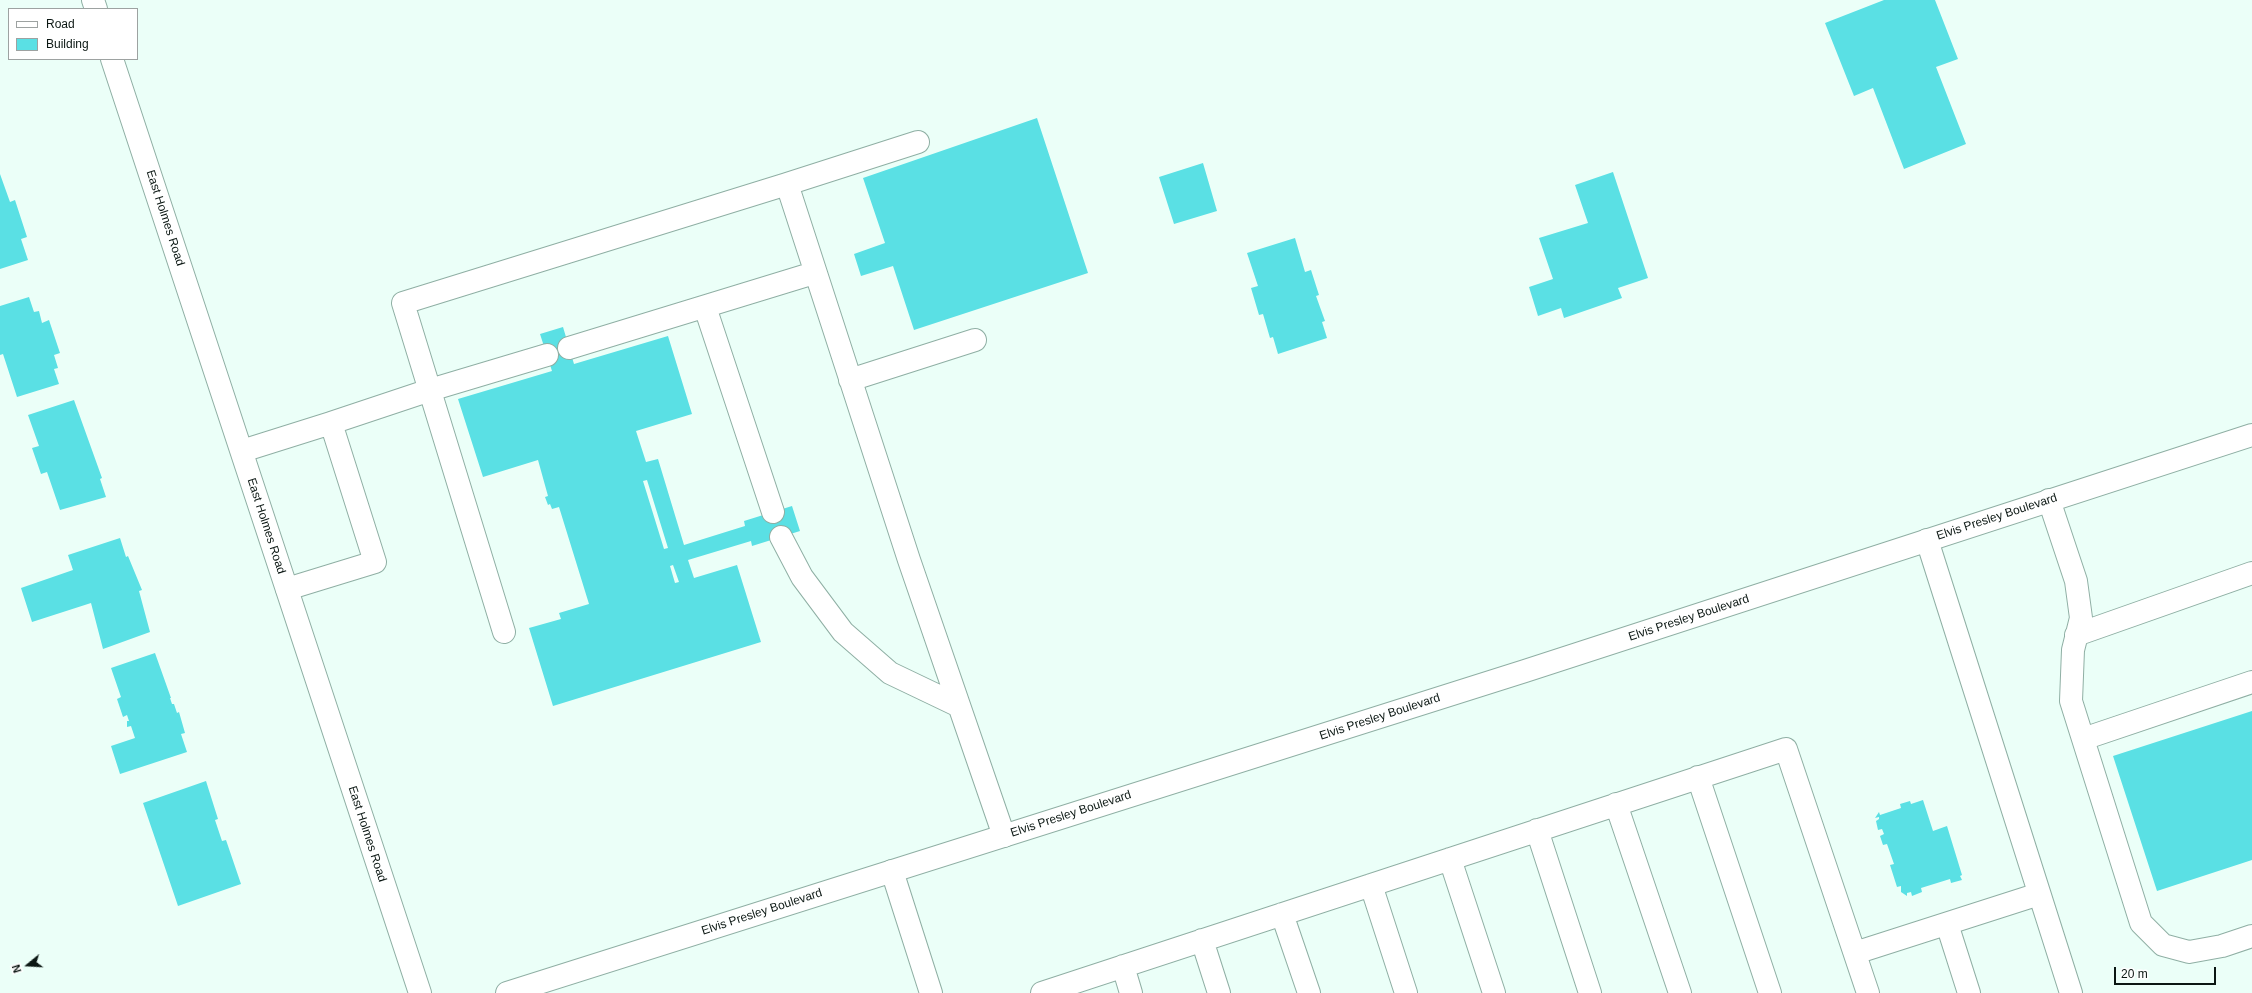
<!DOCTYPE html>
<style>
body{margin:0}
#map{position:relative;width:2252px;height:993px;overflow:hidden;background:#ebfff8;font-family:Helvetica,sans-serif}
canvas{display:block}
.legend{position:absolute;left:8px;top:8px;width:130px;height:52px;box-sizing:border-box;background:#fff;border:1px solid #9da2a1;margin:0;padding:5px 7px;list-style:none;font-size:12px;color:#0b1713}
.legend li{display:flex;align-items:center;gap:8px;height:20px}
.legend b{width:20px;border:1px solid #9da2a1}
.north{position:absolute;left:8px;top:945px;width:40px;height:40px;-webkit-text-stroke:3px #fff;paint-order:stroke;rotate:252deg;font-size:11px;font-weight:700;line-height:16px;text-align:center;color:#0b1713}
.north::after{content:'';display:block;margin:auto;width:14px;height:18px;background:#0b1713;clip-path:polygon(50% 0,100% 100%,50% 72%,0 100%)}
.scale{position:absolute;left:2114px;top:967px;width:102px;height:18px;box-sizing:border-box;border:2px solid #0b1713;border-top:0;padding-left:5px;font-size:12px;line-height:14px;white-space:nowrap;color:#0b1713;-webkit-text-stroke:3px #fff;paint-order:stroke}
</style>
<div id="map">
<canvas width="2252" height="993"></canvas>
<ul class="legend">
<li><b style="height:5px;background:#fff"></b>Road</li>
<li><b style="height:11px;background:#5ae0e4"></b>Building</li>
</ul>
<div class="north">N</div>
<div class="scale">20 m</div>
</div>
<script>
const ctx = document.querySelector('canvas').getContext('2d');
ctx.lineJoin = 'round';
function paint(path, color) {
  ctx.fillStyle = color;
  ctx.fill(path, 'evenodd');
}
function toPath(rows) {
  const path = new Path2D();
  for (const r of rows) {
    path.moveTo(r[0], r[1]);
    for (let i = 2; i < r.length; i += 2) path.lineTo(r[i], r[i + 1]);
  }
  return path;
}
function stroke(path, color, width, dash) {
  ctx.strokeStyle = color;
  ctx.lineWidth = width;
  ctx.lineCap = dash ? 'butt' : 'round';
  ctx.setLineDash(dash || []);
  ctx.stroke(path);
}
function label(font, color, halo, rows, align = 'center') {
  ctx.font = font + ' Helvetica,sans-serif';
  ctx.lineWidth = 3.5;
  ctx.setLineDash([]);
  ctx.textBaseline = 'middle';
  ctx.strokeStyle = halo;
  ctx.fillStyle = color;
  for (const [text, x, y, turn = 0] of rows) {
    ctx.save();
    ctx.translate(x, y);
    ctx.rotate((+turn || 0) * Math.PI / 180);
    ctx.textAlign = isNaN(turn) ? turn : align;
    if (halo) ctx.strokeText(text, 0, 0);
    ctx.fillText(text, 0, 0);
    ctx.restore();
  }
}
paint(toPath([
 [1884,0,1935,0,1958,59,1936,67,1966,144,1904,169,1873,88,1854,96,1825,23],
 [1037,118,1088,273,914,330,893,266,861,276,854,254,885,243,863,178],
 [1203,163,1217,211,1174,224,1159,177],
 [1613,172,1648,278,1618,288,1622,298,1564,318,1561,308,1538,316,1529,287,1553,279,1539,238,1588,223,1575,185],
 [0,174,10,202,15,200,27,237,21,239,28,260,0,269],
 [1295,238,1305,272,1311,270,1319,295,1316,296,1325,321,1322,322,1327,338,1278,354,1273,337,1270,338,1263,314,1259,315,1251,288,1258,286,1247,253],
 [29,297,34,312,39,311,42,323,49,320,60,353,54,355,58,368,54,369,59,384,17,397,3,354,0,355,0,306],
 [563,327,574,364,668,336,692,414,636,431,646,462,658,459,684,545,745,526,744,521,792,506,800,531,752,546,751,541,688,560,694,578,737,565,761,642,553,706,529,628,561,619,559,613,589,604,559,507,552,509,550,504,548,505,545,497,548,496,538,460,483,477,458,399,552,371,540,334],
 [647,480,668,548,664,549,643,481],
 [673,565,679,582,675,583,670,566],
 [74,400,102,478,100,479,106,497,60,510,47,472,41,474,32,448,39,446,28,415],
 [120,538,126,557,128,556,142,590,139,591,150,632,103,649,91,603,32,622,21,588,73,570,68,555],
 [155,653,171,698,170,698,172,704,174,704,177,713,179,712,185,733,181,734,187,752,120,774,111,746,135,738,131,726,127,727,127,721,129,721,127,715,123,717,117,699,121,697,111,668],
 [2252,711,2252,860,2157,891,2113,756],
 [206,781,218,819,215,820,222,841,226,840,241,884,178,906,143,803],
 [1923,800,1933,831,1947,826,1962,875,1960,876,1962,880,1951,883,1950,879,1921,888,1922,892,1912,896,1911,892,1907,893,1907,896,1901,892,1901,886,1897,887,1890,865,1894,864,1887,844,1883,845,1880,836,1884,834,1882,829,1878,830,1876,821,1879,819,1879,817,1875,818,1879,812,1880,815,1901,808,1900,804,1910,801,1911,804]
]), '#5ae0e4');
const minor = toPath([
 [787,184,918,142],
 [705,307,773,512],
 [569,348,814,273],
 [850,380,975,340],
 [331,423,430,390,547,355],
 [242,451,331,423,375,562,287,589],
 [2049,500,2076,581,2081,618,2073,650,2071,701,2141,923,2163,945,2189,952,2222,946,2252,936],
 [781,537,802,577,843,632,890,673,959,706],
 [1927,540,2071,993],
 [504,632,403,303,787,184,909,560,1004,836],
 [2076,635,2252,573],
 [2083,739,2252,682],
 [1698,777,1770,993],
 [1616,804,1680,993],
 [1537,830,1590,993],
 [1450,859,1494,993],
 [892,871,931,993],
 [1371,885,1406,993],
 [1282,914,1309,993],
 [1947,924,1969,993],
 [1202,940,1219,993],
 [1855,953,2039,894],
 [1123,966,1131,993],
 [1042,993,1786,749,1868,993]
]);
const major = toPath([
 [93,0,96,9],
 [112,59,420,993],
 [507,993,1525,671,2252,435]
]);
stroke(minor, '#8fafa4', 24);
stroke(major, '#8fafa4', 24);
stroke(minor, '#fff', 22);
stroke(major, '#fff', 22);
label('12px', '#0b1713', '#fff', [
 ["East Holmes Road",165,218,72],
 ["Elvis Presley Boulevard",1997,517,-18],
 ["East Holmes Road",266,526,72],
 ["Elvis Presley Boulevard",1689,618,-18],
 ["Elvis Presley Boulevard",1380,717,-18],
 ["Elvis Presley Boulevard",1071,814,-18],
 ["East Holmes Road",367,834,72],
 ["Elvis Presley Boulevard",762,912,-18]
]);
</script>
